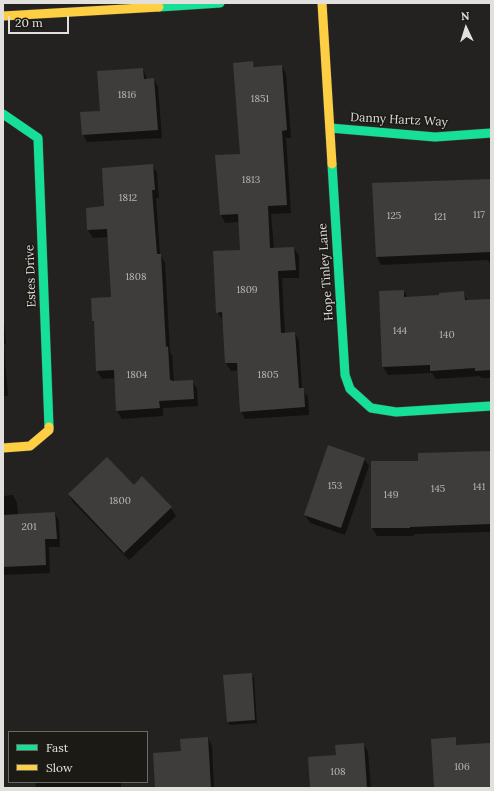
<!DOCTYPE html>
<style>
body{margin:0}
#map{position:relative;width:494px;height:791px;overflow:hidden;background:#242220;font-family:Lora,serif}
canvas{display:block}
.frame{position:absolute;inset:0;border:4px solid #e1e0dd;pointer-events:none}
.legend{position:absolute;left:8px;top:731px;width:140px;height:52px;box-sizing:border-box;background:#1b1a15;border:1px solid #6a6965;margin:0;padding:5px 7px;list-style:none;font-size:12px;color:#e1e0dd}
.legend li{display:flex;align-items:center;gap:8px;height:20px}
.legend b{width:20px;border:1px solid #6a6965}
.north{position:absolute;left:446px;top:8px;width:40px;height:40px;-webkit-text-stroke:3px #1b1a15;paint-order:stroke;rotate:356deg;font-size:11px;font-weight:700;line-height:16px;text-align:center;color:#e1e0dd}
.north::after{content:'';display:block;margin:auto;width:14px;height:18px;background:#e1e0dd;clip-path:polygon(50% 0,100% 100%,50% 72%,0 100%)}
.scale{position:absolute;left:8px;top:16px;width:61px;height:18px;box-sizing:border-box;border:2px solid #e1e0dd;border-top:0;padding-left:5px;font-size:12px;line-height:14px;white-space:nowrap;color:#e1e0dd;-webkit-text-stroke:3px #1b1a15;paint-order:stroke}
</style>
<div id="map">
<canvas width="494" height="791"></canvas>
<div class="frame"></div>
<ul class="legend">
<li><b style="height:5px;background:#16e098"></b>Fast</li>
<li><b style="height:5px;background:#ffcf43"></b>Slow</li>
</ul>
<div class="north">N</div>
<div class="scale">20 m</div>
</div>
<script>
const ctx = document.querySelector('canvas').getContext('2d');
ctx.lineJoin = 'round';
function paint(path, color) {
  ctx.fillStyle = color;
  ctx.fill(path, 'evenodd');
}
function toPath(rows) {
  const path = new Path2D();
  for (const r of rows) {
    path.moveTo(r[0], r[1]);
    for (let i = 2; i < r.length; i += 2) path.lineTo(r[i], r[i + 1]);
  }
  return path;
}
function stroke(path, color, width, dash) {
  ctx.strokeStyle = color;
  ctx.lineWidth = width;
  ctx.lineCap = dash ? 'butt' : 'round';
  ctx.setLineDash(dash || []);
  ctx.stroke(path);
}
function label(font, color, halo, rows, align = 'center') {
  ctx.font = font + ' Lora,serif';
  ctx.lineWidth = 3;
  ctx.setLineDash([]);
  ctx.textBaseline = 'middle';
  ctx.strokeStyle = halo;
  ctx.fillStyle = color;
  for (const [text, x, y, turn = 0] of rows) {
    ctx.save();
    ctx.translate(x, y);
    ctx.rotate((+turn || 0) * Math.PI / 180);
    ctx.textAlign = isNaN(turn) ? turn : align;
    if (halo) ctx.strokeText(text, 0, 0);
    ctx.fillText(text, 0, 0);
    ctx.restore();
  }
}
paint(toPath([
 [253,63,256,68,282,66,286,74,291,138,286,138,291,213,271,214,274,249,294,248,299,256,299,278,282,278,285,334,295,333,299,341,302,389,308,397,309,415,245,419,241,411,238,370,231,371,226,363,223,320,217,312,241,251,239,222,225,223,221,215,241,155],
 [143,69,147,79,154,79,158,87,162,138,87,142,83,134],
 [152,165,157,173,159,198,156,198,160,254,165,263,170,352,172,355,174,382,192,381,197,389,198,406,163,408,163,416,122,419,117,411,115,378,102,379,97,371,95,324,93,321,92,299,112,298,108,237,93,238,88,230,106,207],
 [491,180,491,264,487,260,381,265,377,257,373,184],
 [404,291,407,297,440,296,463,292,468,301,491,300,491,378,481,378,480,376,436,379,432,373,388,375,383,367],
 [3,320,4,322,6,344,4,344,8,396,3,396],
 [491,452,491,535,489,532,414,534,414,536,377,536,372,528,372,462,419,462],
 [364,459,369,466,345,535,310,523,305,515],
 [142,478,171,508,176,516,129,560,73,502,69,495,134,486],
 [13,495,17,503,18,515,55,513,59,521,60,547,49,547,50,573,3,575,3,496],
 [252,674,254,678,257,723,230,725,228,722],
 [208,738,212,746,214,788,156,788,182,752],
 [364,744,368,752,371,788,311,788,337,756],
 [35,782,121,782,121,788,36,788]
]), '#0007');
paint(toPath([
 [253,61,254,67,282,65,287,130,282,131,287,205,268,206,270,248,294,247,296,270,278,271,281,333,295,332,299,388,304,388,305,407,240,412,237,363,225,363,222,312,216,313,213,251,240,250,238,214,220,215,215,155,240,154,233,63],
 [143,68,144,79,154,78,158,130,82,135,80,112,100,111,97,71],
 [153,164,155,190,152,190,157,254,161,254,166,347,168,346,170,380,172,380,172,381,193,380,194,399,159,401,160,408,116,411,114,370,96,371,94,321,92,321,91,298,111,297,107,229,87,230,86,208,104,206,102,168],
 [491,179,491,252,376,257,372,183],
 [404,290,404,297,439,295,439,293,464,291,465,300,491,299,491,370,475,371,475,368,430,371,430,365,382,367,379,291],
 [328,445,365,458,341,528,304,515],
 [491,451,491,524,410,527,410,528,371,528,371,461,418,461,418,453],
 [107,457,134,485,142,476,172,507,124,553,68,494],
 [55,512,57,539,45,539,46,565,3,567,3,515],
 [252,673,255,720,227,722,223,675],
 [208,737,211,788,155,788,153,753,181,751,180,739],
 [456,737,456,745,491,743,491,788,434,788,431,739],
 [364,743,367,788,310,788,308,757,336,755,335,745]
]), '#3e3d3b');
const fast = toPath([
 [159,7,220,3],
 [3,114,38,138,49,427],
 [330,128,435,137,491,133],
 [332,164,345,375,350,389,371,408,396,412,491,406]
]);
const slow = toPath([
 [322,3,332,164],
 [3,16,159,7],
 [3,448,30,446,49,430,49,427]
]);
stroke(fast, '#3f3e3c', 10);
stroke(slow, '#3f3e3c', 10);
stroke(fast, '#16e098', 9);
stroke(slow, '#ffcf43', 9);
label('10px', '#b8b7b4', null, [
 ["1816",127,95],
 ["1851",260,99],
 ["1813",251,180],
 ["1812",128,198],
 ["117",479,215],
 ["125",394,216],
 ["121",440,217],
 ["1808",136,277],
 ["1809",247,290],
 ["144",400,331],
 ["140",447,335],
 ["1804",137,375],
 ["1805",268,375],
 ["153",335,486],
 ["141",479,487],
 ["145",438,489],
 ["149",391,495],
 ["1800",120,501],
 ["201",29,527],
 ["106",462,767],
 ["108",338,772]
]);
label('12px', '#e1e0dd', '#1b1a15', [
 ["Danny Hartz Way",399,120,3],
 ["Hope Tinley Lane",326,272,-94],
 ["Estes Drive",31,276,-92]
]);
</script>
